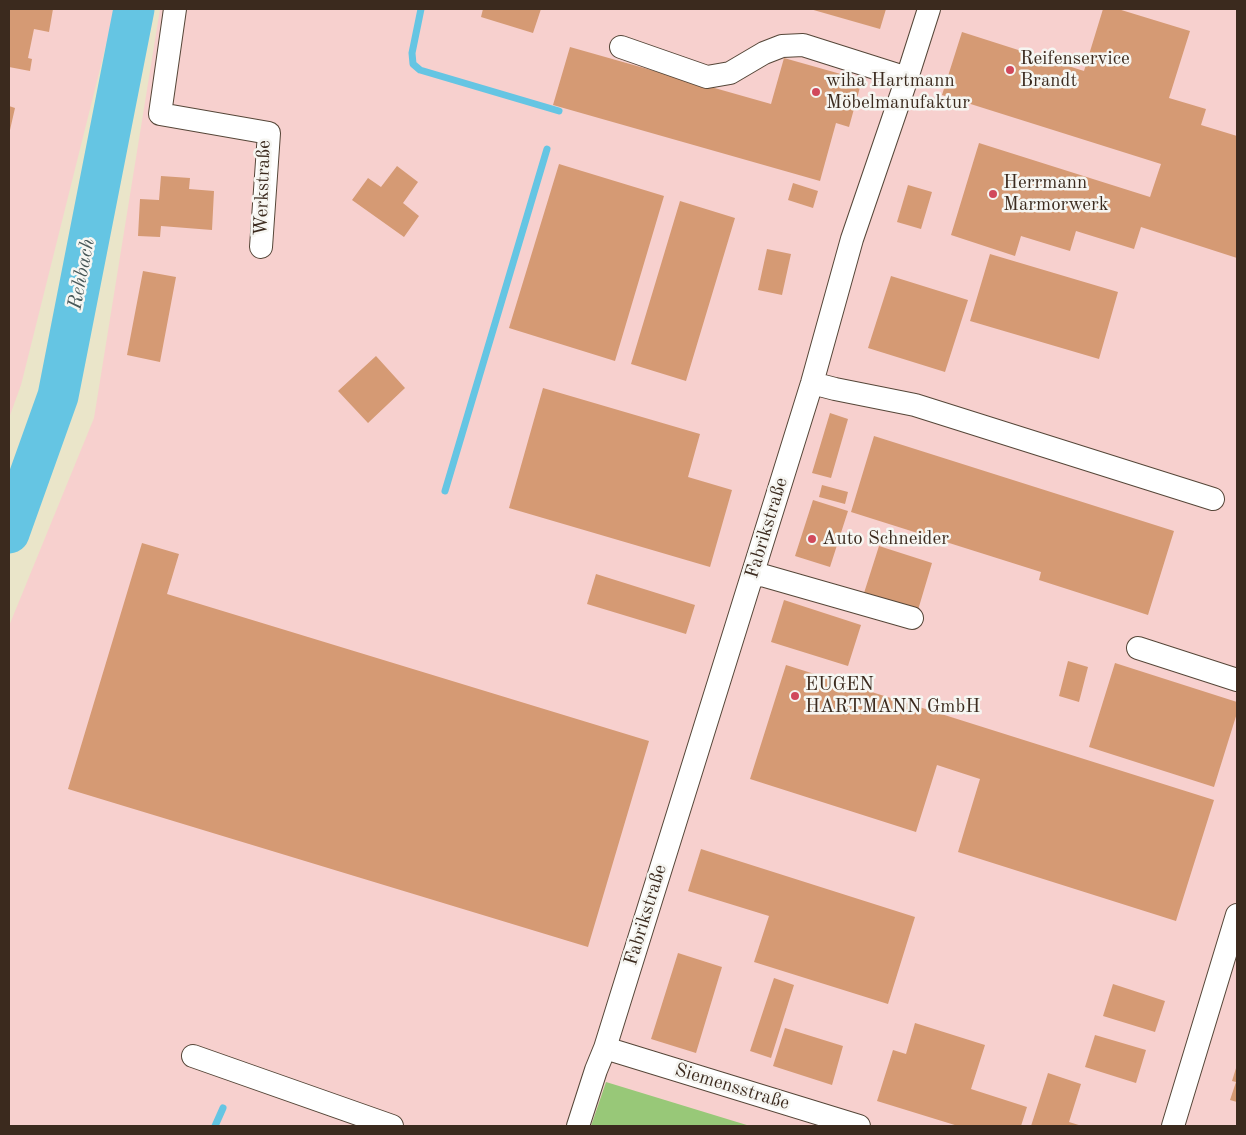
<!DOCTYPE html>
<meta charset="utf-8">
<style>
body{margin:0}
#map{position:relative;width:1246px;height:1135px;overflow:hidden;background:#eae5c9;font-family:"Old Standard TT",serif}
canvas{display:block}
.frame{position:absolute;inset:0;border:10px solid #3b2a1e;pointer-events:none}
</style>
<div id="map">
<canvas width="1246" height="1135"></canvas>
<div class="frame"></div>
</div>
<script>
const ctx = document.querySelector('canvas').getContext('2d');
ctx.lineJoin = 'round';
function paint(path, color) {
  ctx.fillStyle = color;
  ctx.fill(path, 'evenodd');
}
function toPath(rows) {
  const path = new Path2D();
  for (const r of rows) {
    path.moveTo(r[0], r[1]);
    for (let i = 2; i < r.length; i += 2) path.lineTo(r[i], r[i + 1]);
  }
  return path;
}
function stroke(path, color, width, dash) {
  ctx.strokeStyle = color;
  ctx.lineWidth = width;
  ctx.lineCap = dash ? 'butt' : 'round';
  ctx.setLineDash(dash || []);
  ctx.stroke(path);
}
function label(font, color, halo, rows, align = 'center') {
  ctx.font = font + ' "Old Standard TT",serif';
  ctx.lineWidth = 5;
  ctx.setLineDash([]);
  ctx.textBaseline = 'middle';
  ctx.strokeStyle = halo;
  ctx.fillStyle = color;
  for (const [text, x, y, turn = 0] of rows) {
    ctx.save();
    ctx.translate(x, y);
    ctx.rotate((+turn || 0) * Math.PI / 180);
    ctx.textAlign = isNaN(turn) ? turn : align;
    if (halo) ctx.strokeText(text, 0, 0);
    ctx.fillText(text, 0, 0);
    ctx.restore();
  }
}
paint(toPath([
 [9,9,115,9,21,385,9,418],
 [160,9,1237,9,1237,1126,9,1126,9,626,94,418]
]), '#f7d0ce');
paint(toPath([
 [606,1082,750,1126,591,1126]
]), '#98c878');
stroke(toPath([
 [421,9,412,53,413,64,420,70,559,111],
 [445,491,547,149],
 [215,1126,223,1108]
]), '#65c5e3', 7);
stroke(toPath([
 [9,533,58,396,134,9]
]), '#65c5e3', 41);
paint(toPath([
 [9,9,53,9,49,32,34,29,28,58,32,59,30,71,9,67],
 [483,9,541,9,533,33,481,17],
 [810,9,886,9,880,29],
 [1103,9,1118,9,1190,31,1169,98,1206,109,1201,125,1237,136,1237,258,1141,227,1134,249,1076,231,1070,251,1021,236,1015,256,951,235,979,143,1150,197,1161,164,942,95,962,32,1084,71],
 [570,47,771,104,784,58,862,80,849,127,836,123,820,181,553,105],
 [9,106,15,108,10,130,9,130],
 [559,164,664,196,615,361,509,328],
 [397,166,418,182,403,203,419,216,404,237,352,200,368,178,381,187],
 [161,176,190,178,189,189,214,191,212,230,161,226,160,237,138,236,140,199,159,200],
 [793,183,818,191,813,208,788,200],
 [908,185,932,192,921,229,897,222],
 [680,201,735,218,686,381,631,364],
 [767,249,791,254,782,295,758,290],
 [990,254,1118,292,1099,359,970,321],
 [143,271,176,277,160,362,127,355],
 [891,276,968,300,945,372,868,348],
 [376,356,405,388,368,423,338,391],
 [543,388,700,434,688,477,732,490,710,567,509,508],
 [830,413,848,419,831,478,812,473],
 [874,436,1174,531,1148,615,1039,580,1041,572,851,512],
 [822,485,848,492,845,504,819,497],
 [813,500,848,511,830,567,795,556],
 [142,543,179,554,167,594,649,741,588,947,68,789],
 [879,546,932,563,918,610,864,593],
 [596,574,695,605,686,634,587,604],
 [784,600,861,625,848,666,771,642],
 [1068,661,1088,667,1079,702,1059,696],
 [1115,663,1237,702,1237,713,1214,787,1089,747],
 [786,665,1214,800,1176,921,958,852,980,779,937,765,916,832,750,779],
 [701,849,915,917,888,1004,754,962,769,916,688,891],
 [678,953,722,967,696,1053,651,1039],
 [774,978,794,985,771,1058,750,1051],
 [1113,984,1165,1001,1155,1032,1103,1016],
 [915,1023,985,1045,971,1089,1027,1107,1021,1126,958,1126,877,1101,893,1050,906,1054],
 [785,1028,843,1046,832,1085,773,1066],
 [1095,1035,1146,1050,1136,1083,1085,1067],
 [1237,1065,1237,1102,1230,1100,1236,1082,1232,1081],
 [1048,1073,1081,1084,1069,1122,1082,1126,1031,1126]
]), '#d59a74');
const minor = toPath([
 [175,9,160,114,269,133,261,247],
 [621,47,707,77,730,73,764,53,782,46,803,45,907,78],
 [812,383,835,389,915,405,1213,499],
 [753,574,765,576,912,618],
 [1138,648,1237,680],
 [605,1048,859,1126],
 [193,1056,392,1126],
 [578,1126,596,1070,605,1048,812,383,852,239,907,78,929,9],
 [1173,1126,1237,915]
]);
stroke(minor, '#554638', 24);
stroke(minor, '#fff', 22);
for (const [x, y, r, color] of [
 [1010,70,5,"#d1495b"],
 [816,92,5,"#d1495b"],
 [993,194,5,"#d1495b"],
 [812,539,5,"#d1495b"],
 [795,696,5,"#d1495b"]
]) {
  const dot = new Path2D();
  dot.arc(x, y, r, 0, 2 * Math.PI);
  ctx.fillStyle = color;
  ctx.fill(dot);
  stroke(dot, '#f6f6f2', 2);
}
label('19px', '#3b2a1e', '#f6f6f2', [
 ["Reifenservice",1020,59],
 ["Brandt",1020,81],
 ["wiha Hartmann",826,81],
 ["Möbelmanufaktur",826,103],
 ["Herrmann",1003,183],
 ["Marmorwerk",1003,205],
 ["Auto Schneider",822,539],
 ["EUGEN",805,685],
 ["HARTMANN GmbH",805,707]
], 'left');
label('19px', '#3b2a1e', '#f6f6f2', [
 ["Werkstraße",263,188,-88],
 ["Fabrikstraße",767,528,-73],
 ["Fabrikstraße",646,915,-73],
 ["Siemensstraße",732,1087,17]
]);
label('italic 20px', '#485859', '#f6f6f2', [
 ["Rehbach",82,274,-79]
]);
</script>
